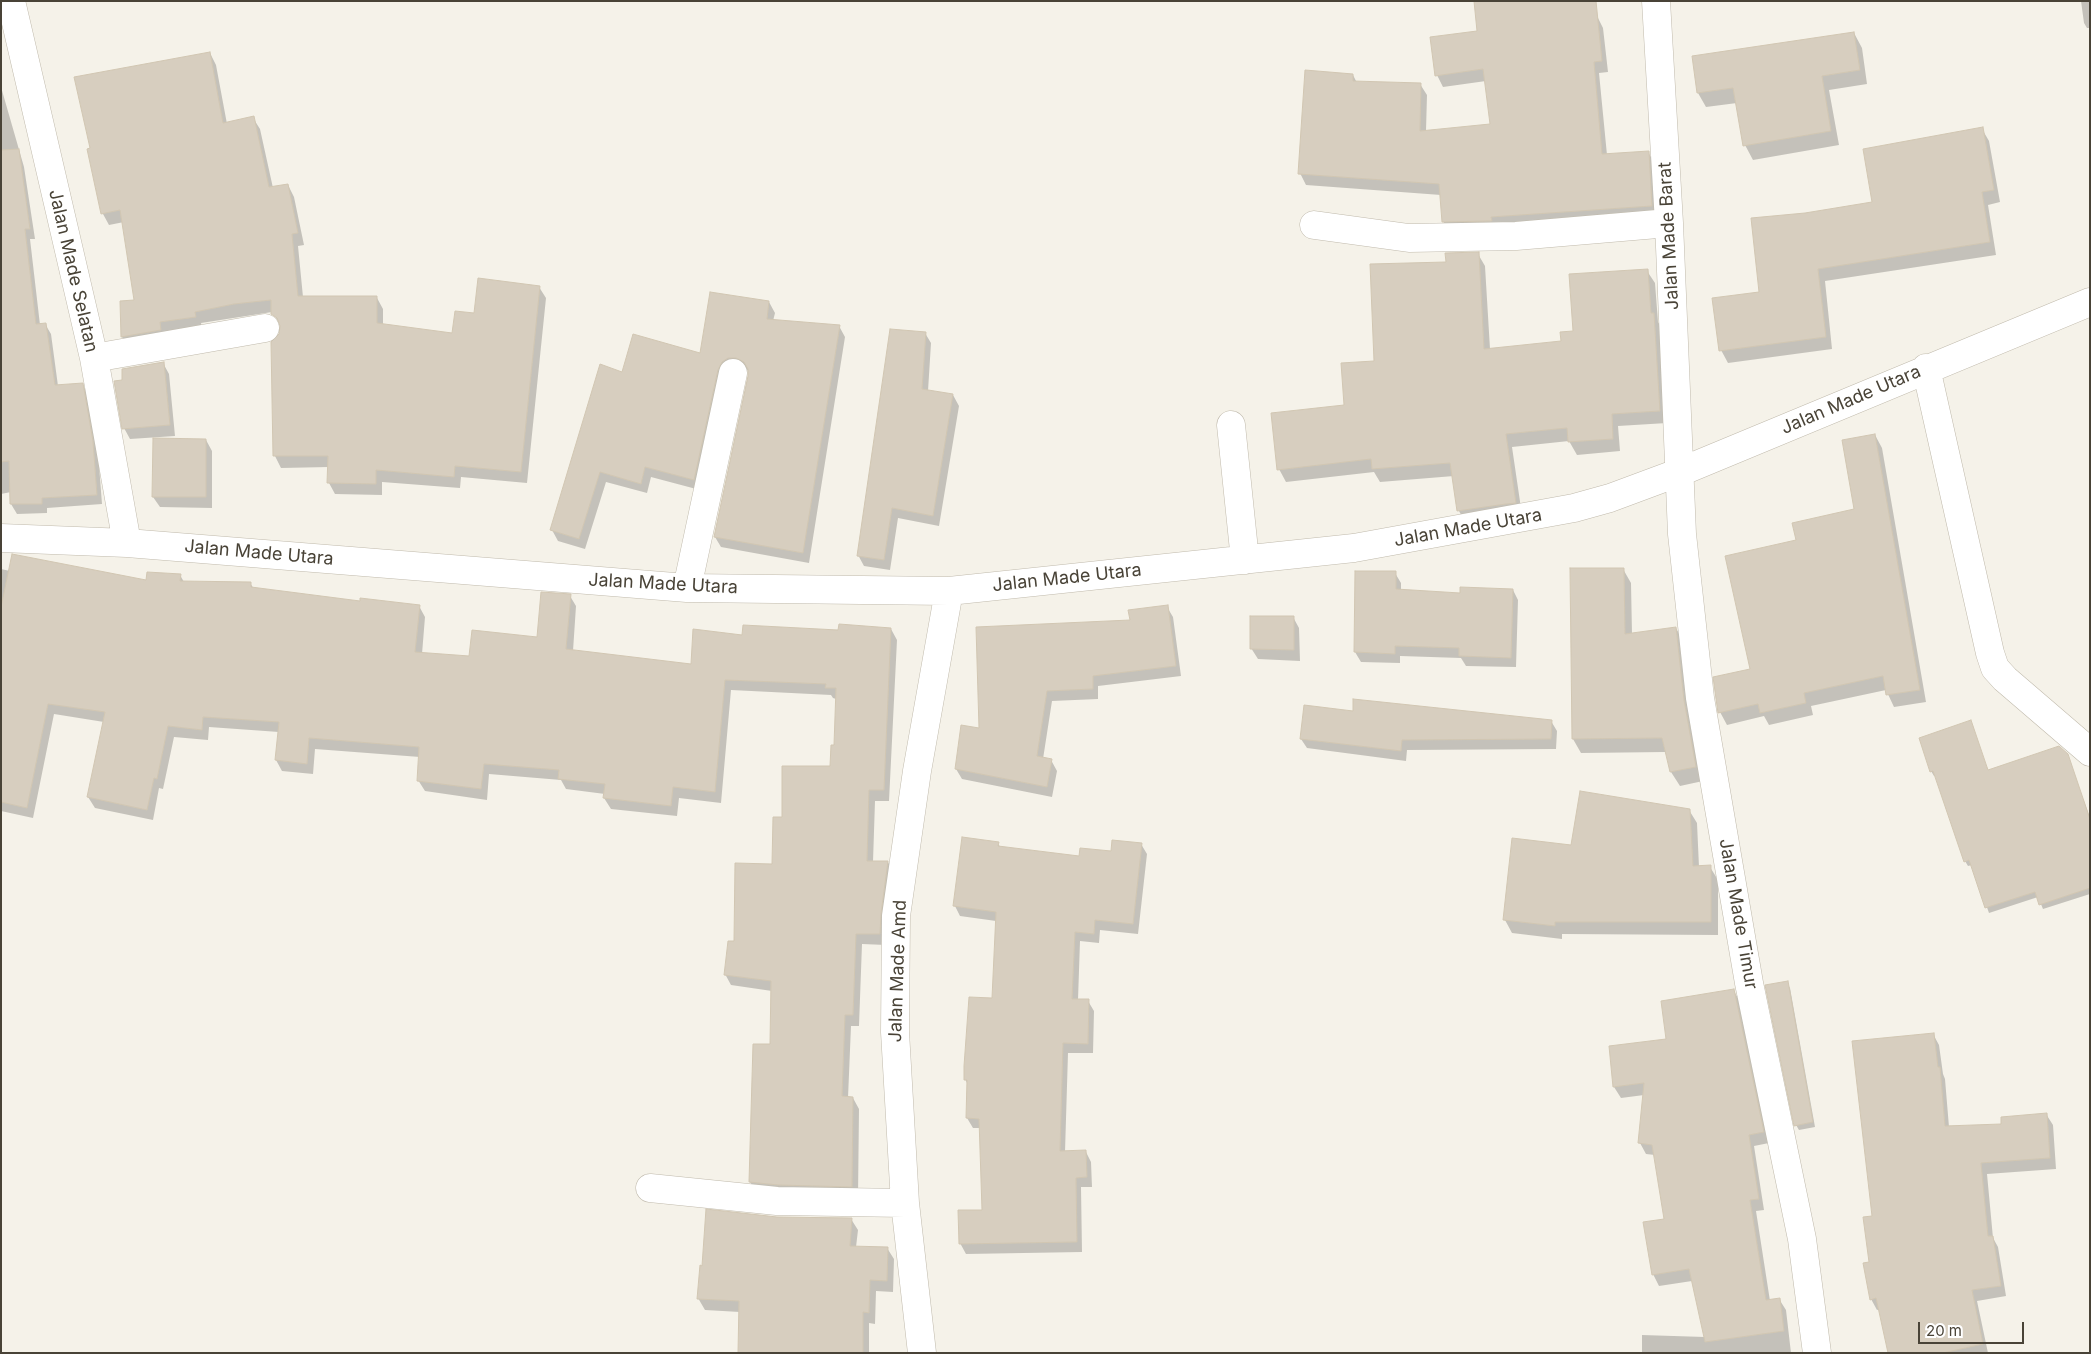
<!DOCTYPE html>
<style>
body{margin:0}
#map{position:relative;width:2091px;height:1354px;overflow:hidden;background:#f5f2e9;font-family:Inter,sans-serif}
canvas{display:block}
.frame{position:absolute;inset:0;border:2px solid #494337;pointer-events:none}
.scale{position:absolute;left:1918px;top:1322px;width:106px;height:22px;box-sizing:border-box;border:2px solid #494337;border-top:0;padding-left:6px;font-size:15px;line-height:18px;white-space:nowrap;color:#494337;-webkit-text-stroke:4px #fff;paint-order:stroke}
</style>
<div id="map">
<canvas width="2091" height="1354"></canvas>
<div class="frame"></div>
<div class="scale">20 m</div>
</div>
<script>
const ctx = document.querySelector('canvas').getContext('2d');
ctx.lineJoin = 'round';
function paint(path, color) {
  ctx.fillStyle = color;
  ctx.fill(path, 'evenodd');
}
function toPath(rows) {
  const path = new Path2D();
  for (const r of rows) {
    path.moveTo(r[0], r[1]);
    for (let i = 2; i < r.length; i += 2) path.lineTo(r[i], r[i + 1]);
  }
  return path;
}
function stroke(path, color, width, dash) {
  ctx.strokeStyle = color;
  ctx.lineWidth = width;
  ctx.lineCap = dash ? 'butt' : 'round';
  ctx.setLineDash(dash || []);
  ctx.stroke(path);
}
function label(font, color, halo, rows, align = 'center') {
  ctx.font = font + ' Inter,sans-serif';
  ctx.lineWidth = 4;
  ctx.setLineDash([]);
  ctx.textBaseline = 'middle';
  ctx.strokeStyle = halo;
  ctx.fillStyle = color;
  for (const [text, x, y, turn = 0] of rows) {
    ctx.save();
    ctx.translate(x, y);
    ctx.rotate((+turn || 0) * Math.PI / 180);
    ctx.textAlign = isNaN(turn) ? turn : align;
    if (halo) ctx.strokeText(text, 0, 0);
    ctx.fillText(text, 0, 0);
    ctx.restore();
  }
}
paint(toPath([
 [2081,1,2090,1,2090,28,2087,28,2084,23],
 [1597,16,1603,28,1608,72,1599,73,1607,155,1648,152,1655,164,1658,218,1450,233,1443,221,1441,195,1306,185,1300,173,1353,75,1357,83,1420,84,1427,95,1426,131,1492,125,1486,81,1443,87,1437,75],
 [1854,33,1862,48,1867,84,1829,90,1839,145,1753,160,1745,145,1737,103,1706,107,1698,93],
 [210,53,216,65,227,124,253,118,260,129,273,188,288,185,294,197,304,245,298,246,303,297,377,298,383,309,383,325,454,335,475,314,539,287,546,298,527,483,461,477,460,488,382,482,382,495,335,494,329,483,329,467,281,468,275,456,282,327,272,312,201,323,202,328,129,348,122,337,122,302,136,302,124,222,109,225,103,214,89,150],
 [1,87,24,167,35,239,30,239,40,325,45,324,51,334,58,386,82,384,88,394,98,452,102,504,47,508,47,513,17,514,11,504,11,492,1,494],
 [1982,129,1989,141,2000,202,1988,205,1996,255,1825,281,1832,349,1728,363,1721,350,1760,293,1805,214,1874,203],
 [1478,254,1485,266,1490,349,1562,342,1647,271,1655,283,1658,322,1661,327,1667,423,1618,426,1620,451,1577,455,1569,441,1512,447,1522,515,1466,524,1459,511,1454,476,1380,482,1374,472,1286,482,1279,469,1345,406,1447,263],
 [769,302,775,313,773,321,839,326,845,337,809,563,721,547,715,537,749,371,743,368,700,490,651,477,647,493,606,482,585,549,558,541,552,530,623,373,701,355],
 [925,333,931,343,928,391,953,395,959,406,939,526,898,518,890,570,864,566,858,555],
 [163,363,169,374,175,436,130,439,124,428,123,381],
 [1875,435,1882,448,1926,702,1894,707,1886,690,1811,706,1813,715,1769,725,1764,716,1727,725,1720,712,1752,670,1797,541,1855,510],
 [206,440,212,451,212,508,160,507,153,497],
 [13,555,147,582,180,575,184,582,250,583,254,589,361,602,419,606,425,617,422,654,470,657,538,638,570,596,576,606,573,651,692,665,743,636,891,629,897,640,889,801,875,801,873,862,888,862,894,873,886,945,862,944,859,1026,851,1026,848,1098,853,1098,859,1109,858,1197,757,1193,750,1182,771,1045,772,991,731,985,725,974,735,943,773,865,783,818,831,767,835,746,836,699,833,698,831,695,731,690,721,803,679,798,677,816,611,809,604,798,605,794,566,789,561,780,489,774,487,800,425,791,418,780,420,757,315,749,313,774,282,771,276,760,279,732,209,727,208,740,174,737,163,789,159,788,153,820,95,808,88,797,104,722,54,714,33,818,1,811,1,569,10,571],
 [1623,569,1631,583,1632,634,1676,628,1684,643,1703,781,1680,786,1671,772,1666,752,1581,753,1573,739],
 [1395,573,1401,583,1401,591,1461,594,1513,590,1518,600,1516,667,1466,666,1461,658,1400,656,1400,663,1361,662,1355,652],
 [1167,607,1173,617,1181,676,1098,686,1098,699,1052,701,1043,759,1051,760,1057,771,1052,797,962,779,956,769,980,729,1131,621],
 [1293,617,1299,628,1300,661,1258,659,1251,648],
 [1355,712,1551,721,1557,731,1556,749,1407,750,1406,761,1307,748,1301,739],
 [1920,739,1988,771,2067,754,2090,818,2090,894,2043,909,2038,897,1989,913,1972,865,1968,866,1965,861,1936,776,1934,776,1931,771],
 [1689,810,1697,823,1699,867,1710,867,1718,880,1718,935,1562,934,1562,939,1512,933,1505,920,1572,846],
 [998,843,1000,847,1080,857,1112,852,1141,844,1147,854,1138,934,1100,930,1099,943,1080,941,1078,1000,1088,1001,1094,1011,1093,1053,1068,1053,1065,1152,1086,1152,1091,1162,1092,1187,1081,1187,1082,1252,966,1254,960,1243,983,1211,981,1128,973,1128,967,1118,968,1085,965,1079,993,1000,996,921,960,916,955,906],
 [1787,983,1790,988,1815,1127,1799,1130,1796,1125],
 [1734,991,1740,1002,1769,1143,1754,1146,1764,1210,1756,1211,1770,1301,1779,1299,1786,1310,1791,1353,1642,1353,1642,1335,1705,1337,1692,1281,1659,1286,1653,1274,1665,1220,1655,1155,1646,1154,1640,1143,1644,1095,1621,1098,1614,1087,1668,1040],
 [1933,1034,1939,1045,1943,1074,1945,1079,1949,1127,2003,1125,2046,1114,2053,1125,2056,1169,1987,1174,1993,1238,1998,1247,2006,1296,1977,1301,1988,1353,1889,1353,1880,1309,1877,1310,1871,1299,1873,1217],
 [777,1218,851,1219,858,1230,856,1247,887,1248,894,1259,893,1292,876,1291,875,1324,869,1323,869,1353,739,1353,740,1312,705,1310,698,1298]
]), '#0003');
const building = toPath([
 [1474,1,1596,1,1602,61,1594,62,1602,154,1649,151,1652,206,1491,217,1492,221,1442,222,1439,184,1298,174,1305,70,1353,74,1353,81,1421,83,1420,131,1490,124,1483,69,1435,76,1430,37,1477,31,1474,1],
 [1854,32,1860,70,1822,76,1831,131,1743,146,1733,88,1697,93,1692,56,1854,32],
 [210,52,223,123,254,116,269,187,288,184,298,233,292,234,298,296,377,296,377,323,452,333,455,311,474,313,478,278,540,286,521,472,455,466,454,477,376,470,376,484,327,483,328,456,273,456,271,342,279,334,280,326,277,318,271,314,271,300,234,304,195,312,196,317,160,322,161,330,121,337,120,301,134,300,120,210,101,214,87,149,90,148,74,77,210,52],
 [1983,127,1994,190,1982,192,1990,242,1818,269,1826,337,1719,351,1712,298,1759,292,1751,218,1805,213,1872,202,1863,149,1983,127],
 [19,149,30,229,25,229,36,324,46,323,55,385,83,383,93,441,97,495,42,498,42,504,10,504,9,461,1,462,1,150,19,149],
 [1479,252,1484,349,1561,341,1560,332,1573,331,1569,274,1648,269,1651,313,1654,313,1660,411,1612,414,1613,439,1568,442,1567,428,1506,434,1516,503,1506,504,1457,511,1450,463,1372,469,1371,459,1277,470,1271,413,1344,405,1341,363,1374,361,1370,264,1446,262,1445,253,1479,252],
 [710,292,769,301,767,319,840,325,803,553,714,537,748,376,748,369,744,362,736,358,728,358,722,362,718,370,694,480,645,467,641,484,600,472,579,539,550,530,600,364,622,372,633,334,700,353,710,292],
 [890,329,926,332,922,389,953,394,933,516,892,508,884,560,857,556,890,329],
 [164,362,170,425,122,429,114,381,122,380,122,369,164,362],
 [1875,434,1920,690,1886,695,1883,676,1804,693,1806,703,1760,713,1758,704,1718,713,1713,677,1750,669,1725,556,1796,540,1792,523,1854,509,1842,440,1875,434],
 [153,438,206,439,206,497,152,497,153,438],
 [12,554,146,580,147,572,181,574,180,581,251,582,251,587,360,601,360,598,420,605,415,652,469,656,472,630,537,637,541,592,571,594,566,649,691,664,693,629,742,635,743,625,838,630,839,624,891,628,884,790,869,790,867,861,888,861,881,914,880,934,856,934,853,1015,845,1015,842,1096,853,1097,852,1187,778,1185,749,1182,753,1044,770,1044,771,981,724,975,728,941,734,941,735,863,772,864,773,817,782,817,782,766,830,766,831,745,834,745,836,688,825,688,826,684,725,680,715,792,673,787,671,806,603,798,605,784,558,779,559,770,484,764,481,789,417,781,419,747,309,738,307,764,275,760,279,722,203,717,202,730,168,726,157,779,154,778,147,810,87,797,105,712,48,704,27,808,1,802,1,607,12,554],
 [1570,568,1624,568,1625,634,1676,627,1684,700,1696,767,1670,772,1662,738,1572,739,1570,568],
 [1355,571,1396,571,1396,589,1460,593,1460,587,1513,589,1511,658,1459,656,1459,648,1395,646,1395,654,1354,652,1355,571],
 [1168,605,1176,666,1093,676,1093,689,1047,691,1037,756,1052,759,1047,787,955,769,961,725,979,728,976,627,1130,620,1128,610,1168,605],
 [1250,616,1294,616,1294,650,1250,649,1250,616],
 [1353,699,1552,720,1551,739,1402,740,1401,751,1300,739,1304,705,1353,711,1353,699],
 [1971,720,1988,770,2059,746,2068,754,2090,819,2090,888,2039,905,2035,892,1985,908,1969,860,1964,862,1933,771,1930,772,1919,738,1971,720],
 [1580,791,1690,809,1693,866,1711,865,1711,922,1555,922,1555,926,1503,920,1512,838,1571,845,1580,791],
 [962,837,999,842,998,846,1079,856,1080,848,1111,851,1112,840,1142,843,1133,924,1095,920,1094,934,1075,932,1072,999,1089,999,1088,1044,1063,1043,1060,1151,1086,1150,1087,1177,1076,1178,1077,1242,959,1244,958,1210,982,1210,979,1119,966,1118,967,1080,964,1080,964,1066,969,997,992,998,996,912,953,906,962,837],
 [1788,981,1813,1122,1794,1126,1765,985,1788,981],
 [1734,989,1764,1132,1749,1135,1759,1199,1750,1200,1766,1300,1780,1298,1784,1331,1705,1342,1689,1269,1652,1275,1643,1222,1664,1219,1652,1145,1638,1143,1644,1083,1613,1087,1609,1046,1666,1039,1661,1001,1734,989],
 [1934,1033,1938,1067,1940,1067,1945,1126,2001,1124,2001,1117,2047,1113,2050,1158,1981,1163,1988,1236,1993,1236,2001,1286,1972,1290,1983,1344,1943,1353,1888,1353,1876,1298,1870,1300,1863,1263,1869,1262,1863,1217,1872,1216,1852,1041,1934,1033],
 [706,1209,777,1217,852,1218,850,1246,888,1247,887,1281,870,1280,869,1313,863,1312,863,1353,738,1353,739,1301,697,1299,700,1265,702,1266,706,1209]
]);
paint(building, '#d7cebf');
stroke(building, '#d1c6b2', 1);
const minor = toPath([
 [11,1,94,358,127,543],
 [1656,1,1669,223,1682,534,1700,698,1749,983,1802,1239,1817,1353],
 [1314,225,1409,238,1516,236,1669,223],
 [94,358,265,328],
 [1926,368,1990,653,1995,668,2005,679,2090,752],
 [1231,425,1245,560],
 [1,538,127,543,687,588,949,591,1354,548,1574,508,1610,498,1680,472,2090,302],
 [687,588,733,373],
 [650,1188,777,1201,905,1203],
 [922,1353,905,1203,895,1032,896,916,917,771,949,591]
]);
stroke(minor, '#c0baac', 29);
stroke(minor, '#fff', 28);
label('18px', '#494337', '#fff', [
 ["Jalan Made Barat",1669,236,-93],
 ["Jalan Made Selatan",73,271,77],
 ["Jalan Made Utara",1851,400,-23],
 ["Jalan Made Utara",1468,528,-10],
 ["Jalan Made Utara",259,553,5],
 ["Jalan Made Utara",1067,578,-6],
 ["Jalan Made Utara",663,584,3],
 ["Jalan Made Timur",1738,914,80],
 ["Jalan Made Amd",898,971,-88]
]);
</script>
